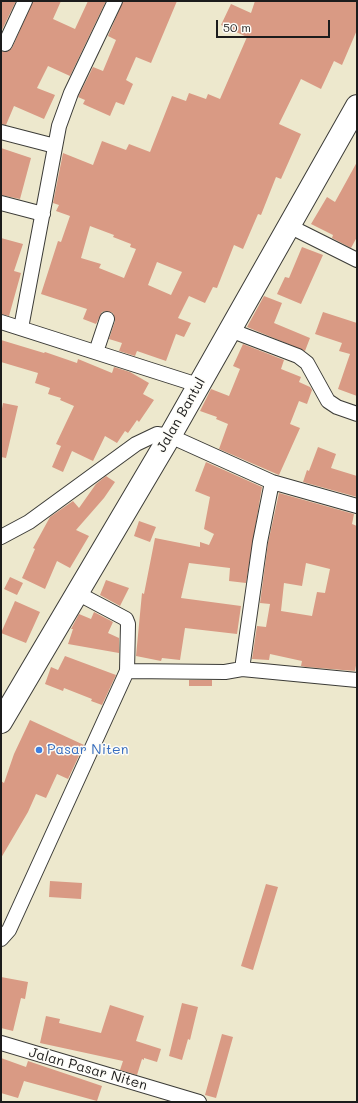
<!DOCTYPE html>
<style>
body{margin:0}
#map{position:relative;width:358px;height:1103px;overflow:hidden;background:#ede8cd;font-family:Mali,sans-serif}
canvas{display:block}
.frame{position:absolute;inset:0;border:2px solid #1c1c1c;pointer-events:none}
.scale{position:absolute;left:216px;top:20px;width:114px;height:18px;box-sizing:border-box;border:2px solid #1c1c1c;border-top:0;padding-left:5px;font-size:12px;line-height:14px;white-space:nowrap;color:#1c1c1c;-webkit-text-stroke:3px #fdfcf7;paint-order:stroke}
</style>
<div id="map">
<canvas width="358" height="1103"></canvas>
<div class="frame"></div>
<div class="scale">50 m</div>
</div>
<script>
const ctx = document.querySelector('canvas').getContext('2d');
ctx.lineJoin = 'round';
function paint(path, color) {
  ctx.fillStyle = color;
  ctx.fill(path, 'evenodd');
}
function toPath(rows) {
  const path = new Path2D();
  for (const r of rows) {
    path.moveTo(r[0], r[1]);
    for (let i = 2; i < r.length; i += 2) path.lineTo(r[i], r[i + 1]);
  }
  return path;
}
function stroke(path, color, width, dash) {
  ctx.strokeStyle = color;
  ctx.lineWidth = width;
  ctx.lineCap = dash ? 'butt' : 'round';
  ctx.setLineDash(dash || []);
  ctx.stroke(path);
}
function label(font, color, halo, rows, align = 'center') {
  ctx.font = font + ' Mali,sans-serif';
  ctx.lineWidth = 3;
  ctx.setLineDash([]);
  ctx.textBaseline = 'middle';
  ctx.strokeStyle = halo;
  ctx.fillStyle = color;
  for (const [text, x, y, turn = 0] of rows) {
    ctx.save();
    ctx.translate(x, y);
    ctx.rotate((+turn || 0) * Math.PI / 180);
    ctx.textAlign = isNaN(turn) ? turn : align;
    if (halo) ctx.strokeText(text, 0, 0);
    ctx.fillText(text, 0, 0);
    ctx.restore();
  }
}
paint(toPath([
 [1,1,16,1,1,32],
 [33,1,61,1,53,19,75,29,88,1,106,1,70,76,48,66,37,88,55,95,44,119,14,106,6,125,1,124,1,51,6,52,12,48],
 [123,1,177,1,151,63,136,57,126,80,133,84,124,105,116,102,110,116,83,104,85,100,78,97,93,67,103,71,116,40,108,36],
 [255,1,357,1,357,30,342,65,334,61,321,89,301,79,279,124,301,134,281,179,276,177,261,215,258,214,243,249,234,245,217,288,213,287,205,303,189,296,178,318,191,323,184,337,176,334,166,361,137,351,135,356,119,351,122,343,109,339,115,321,113,313,106,311,102,312,96,324,83,319,87,309,41,294,58,241,61,242,70,216,56,211,59,205,53,203,63,153,93,165,102,141,126,150,129,144,150,152,172,96,186,101,189,93,206,99,208,94,220,99,247,37,221,25,231,4,251,13],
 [90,226,114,235,113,237,131,244,130,247,136,249,124,278,99,268,101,264,81,258],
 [157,262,182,272,171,295,148,285],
 [1,148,31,158,20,199,1,195],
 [357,162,357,237,351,248,332,238,333,235,311,224,327,197,335,202],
 [1,238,23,244,14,271,21,273,9,316,1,314],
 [302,247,323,255,301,304,277,294,285,277,289,278],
 [264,296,282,303,274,323,310,338,305,351,247,327],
 [323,312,357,323,357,396,338,389,350,354,339,351,342,343,315,334],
 [1,340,44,353,45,352,77,363,78,359,112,373,114,367,130,372,149,383,143,394,154,400,139,422,137,420,128,433,125,431,117,443,105,436,93,461,72,451,63,472,52,467,61,446,56,444,74,406,60,400,61,398,48,394,50,388,35,383,38,373,1,362],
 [243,344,284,360,281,369,301,377,299,382,310,387,312,390,307,404,299,401,290,424,300,428,279,475,219,449,228,424,216,419,217,417,200,411,211,389,229,396,240,369,233,366],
 [3,403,18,406,6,458,1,457,1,414],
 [318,447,336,454,331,468,357,476,357,497,303,482,307,470,309,471],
 [206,462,262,487,246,583,229,581,230,568,189,563,181,598,241,606,237,634,185,628,180,660,162,658,161,661,136,656,142,593,144,594,155,538,200,547,200,542,209,545,214,534,204,529,210,497,195,491],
 [106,476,115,482,104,498,76,530,89,536,70,568,57,561,45,589,22,578,35,549,33,548,50,517,73,501,79,508,96,484],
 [279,493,354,514,352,524,357,526,357,660,355,671,306,667,301,666,302,661,270,654,269,660,252,659,257,626,266,627,270,604,260,603,268,543],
 [306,563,330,569,325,593,317,592,312,616,281,611,284,583,302,586],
 [139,521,156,527,150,542,134,536],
 [10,577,23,583,17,595,4,589],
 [106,580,129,588,120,606,100,595],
 [15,601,40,612,26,643,1,633],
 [94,612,113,622,108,633,119,638,119,653,68,644,73,629,71,629,79,614,91,619],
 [65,656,116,675,102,705,91,701,92,699,64,688,63,691,45,684,51,667,58,670],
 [189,680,212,680,212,686,189,686],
 [30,720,84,745,68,779,57,774,46,798,36,794,28,812,1,858,1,781,4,783,14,754],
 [50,881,82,883,81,899,49,897],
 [266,884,278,887,253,970,241,966],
 [1,977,28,982,25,999,21,998,13,1031,1,1028],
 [182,1003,198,1007,190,1040,188,1039,182,1060,169,1056],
 [110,1005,144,1016,136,1041,161,1049,157,1062,144,1058,144,1060,142,1059,137,1075,120,1070,123,1061,40,1043,46,1016,60,1019,59,1023,101,1033],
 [222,1034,233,1037,216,1098,205,1095],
 [1,1058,26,1067,28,1061,102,1086,97,1101,24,1081,18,1098,1,1093]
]), '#d99a84');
const street = toPath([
 [5,44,25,1],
 [1,132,55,146],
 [1,203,43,214],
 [289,226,357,260],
 [1,322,198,385],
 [21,328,59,126,71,93,115,1],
 [230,330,298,356,307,363,328,401,337,407,357,414],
 [96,352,107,319],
 [1,537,29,522,136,444,157,434,170,436,272,482,357,506],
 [242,669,260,542,272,482],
 [127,671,225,672,242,669,357,680],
 [1,939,9,930,127,671,128,624,126,619,77,593],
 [1,1043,199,1102]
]);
const primary = toPath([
 [1,722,170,436,357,106]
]);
stroke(street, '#3b3b37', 16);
stroke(primary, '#3b3b37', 24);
stroke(street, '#fff', 14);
stroke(primary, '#fff', 22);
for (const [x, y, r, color] of [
 [39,750,4,"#3f7fe0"]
]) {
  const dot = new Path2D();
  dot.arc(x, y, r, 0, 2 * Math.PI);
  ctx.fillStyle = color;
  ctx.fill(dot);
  stroke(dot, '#fdfcf7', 1.5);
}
label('14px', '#1c1c1c', '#fdfcf7', [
 ["Jalan Bantul",181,415,-60],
 ["Jalan Pasar Niten",88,1069,16]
]);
label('14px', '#366cbe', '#fdfcf7', [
 ["Pasar Niten",47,750]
], 'left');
</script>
